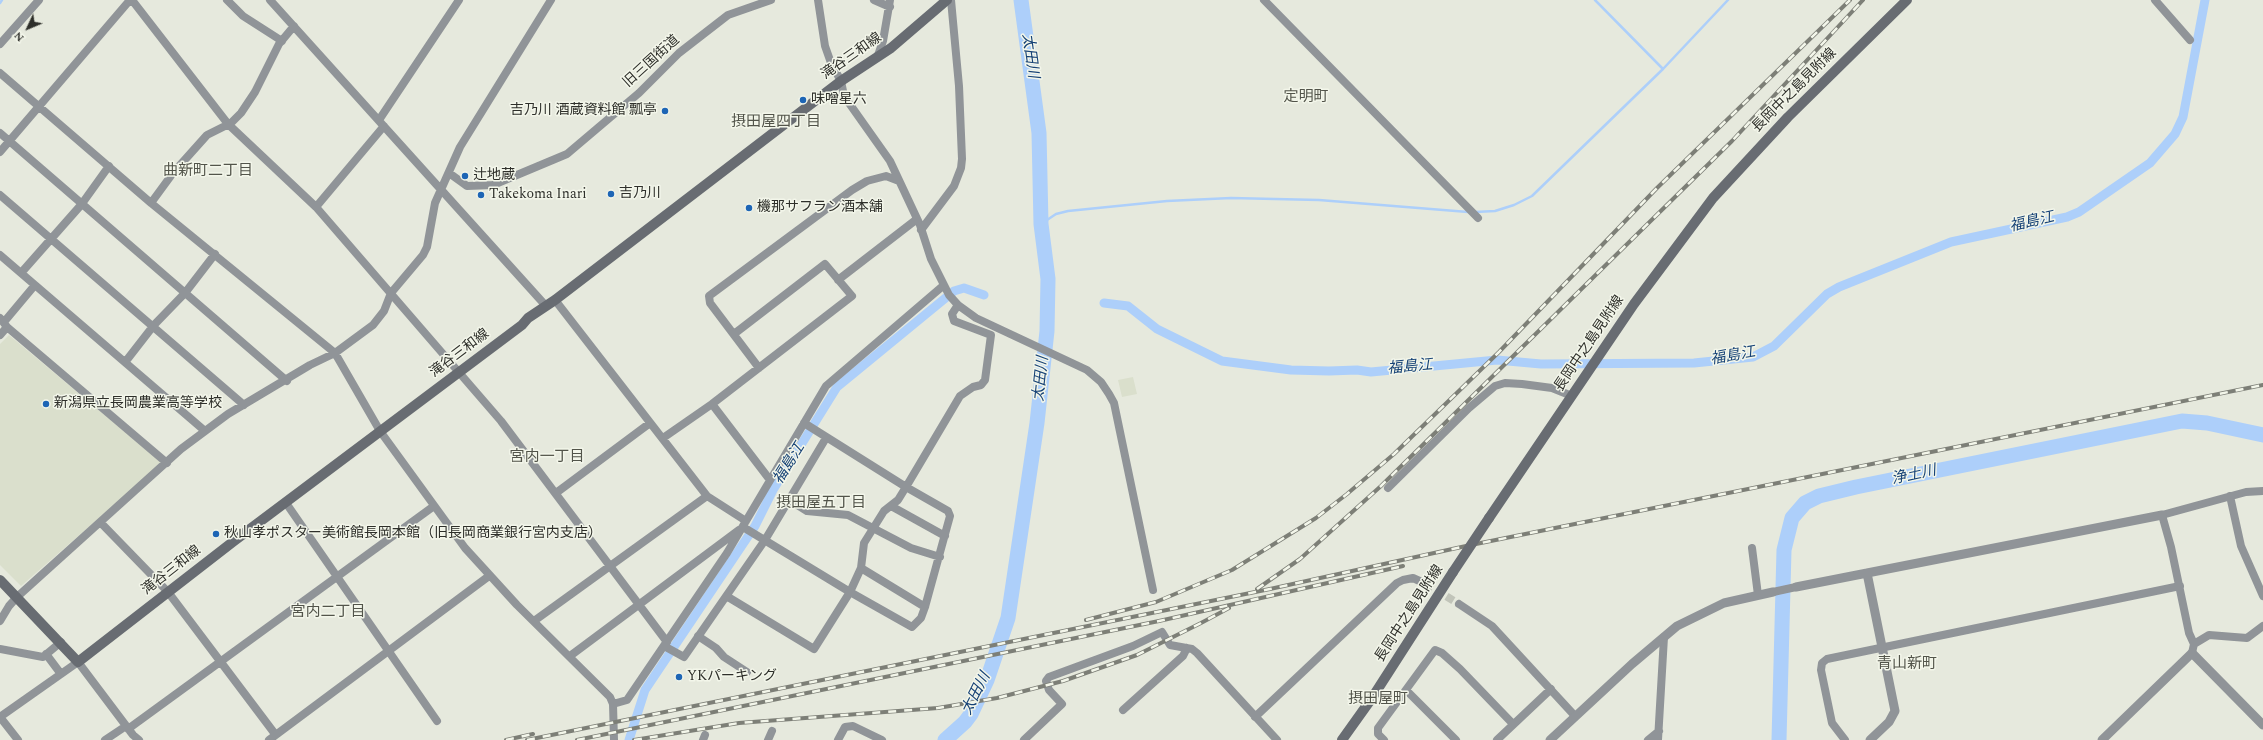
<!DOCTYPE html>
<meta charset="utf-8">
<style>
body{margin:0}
#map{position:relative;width:2263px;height:740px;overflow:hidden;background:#e6e9dd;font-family:Spectral,serif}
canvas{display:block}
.north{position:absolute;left:8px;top:8px;width:40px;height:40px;-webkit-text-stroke:3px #f3f6ea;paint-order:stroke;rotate:226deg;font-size:11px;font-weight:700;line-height:16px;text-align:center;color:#2e2f2a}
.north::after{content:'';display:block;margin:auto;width:14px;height:18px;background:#2e2f2a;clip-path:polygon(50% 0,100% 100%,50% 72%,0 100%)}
</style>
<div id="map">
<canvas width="2263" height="740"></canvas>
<div class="north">N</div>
</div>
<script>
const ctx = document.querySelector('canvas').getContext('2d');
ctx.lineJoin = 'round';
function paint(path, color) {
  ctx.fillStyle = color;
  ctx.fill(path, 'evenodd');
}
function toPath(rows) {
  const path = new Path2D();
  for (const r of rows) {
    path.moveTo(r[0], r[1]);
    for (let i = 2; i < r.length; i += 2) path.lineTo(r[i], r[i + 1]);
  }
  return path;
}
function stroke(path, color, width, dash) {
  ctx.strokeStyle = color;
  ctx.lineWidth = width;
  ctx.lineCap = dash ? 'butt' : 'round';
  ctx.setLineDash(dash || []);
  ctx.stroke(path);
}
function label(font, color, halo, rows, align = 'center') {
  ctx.font = font + ' Spectral,"Noto Sans JP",serif';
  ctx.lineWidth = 3;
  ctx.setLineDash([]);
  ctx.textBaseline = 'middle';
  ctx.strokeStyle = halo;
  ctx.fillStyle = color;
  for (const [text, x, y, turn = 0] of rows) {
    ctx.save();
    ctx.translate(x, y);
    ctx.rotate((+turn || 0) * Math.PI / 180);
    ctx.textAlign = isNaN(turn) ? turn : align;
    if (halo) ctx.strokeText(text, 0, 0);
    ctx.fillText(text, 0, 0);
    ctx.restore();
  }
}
paint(toPath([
 [9,335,162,463,21,586,0,565,0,344],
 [1133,377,1137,394,1122,397,1118,380]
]), '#dadfcc');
stroke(toPath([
 [1595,0,1663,69],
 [0,3,2,0],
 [1475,212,1495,211,1514,205,1532,196,1663,69,1728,0],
 [1041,224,1056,214,1068,211,1167,201,1231,198,1319,200,1468,212]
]), '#adcffa', 2.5);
stroke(toPath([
 [1104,303,1128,306,1157,329,1222,361,1291,370,1329,371,1357,370,1371,372,1497,360,1541,364,1694,363,1753,357,1774,346,1827,294,1839,287,1951,242,2067,217,2079,212,2150,163,2175,134,2183,117,2205,0],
 [629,740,645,690,755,526,773,490,837,387,954,291,964,288,984,295]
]), '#adcffa', 9);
stroke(toPath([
 [945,740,965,722,971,714,987,680,1008,618,1037,423,1047,331,1048,279,1041,224,1039,133,1021,0],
 [1779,740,1784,550,1792,518,1805,503,1819,496,1856,487,2182,421,2207,423,2263,435]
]), '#adcffa', 15);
stroke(toPath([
 [1426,584,1459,604]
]), '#c1c4b9', 8, [8, 4]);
stroke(toPath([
 [132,0,228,124,316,207,501,421,667,642],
 [227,0,243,16,282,41],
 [270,0,546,306],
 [818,0,825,46,831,63,841,81,844,96,890,161,920,225,931,259,949,295,958,305,976,318,1087,370,1101,382,1109,394,1114,403,1153,590],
 [874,0,890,7],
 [1264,0,1478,218],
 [2155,0,2190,40],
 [0,44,39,0],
 [877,58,883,41,890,0],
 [0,73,151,203,335,353,380,431,465,548,517,605,610,697,613,704,614,740],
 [379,120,459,0],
 [0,133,287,381],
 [0,152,130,0],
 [449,173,467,186,493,185,567,154,639,93,679,53,728,15,771,0],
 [0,195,244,405],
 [151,203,173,173,207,135,231,123,241,113,255,92,279,44,294,26],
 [316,207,384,126],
 [921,230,954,186,961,168,962,159,959,86,951,0],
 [0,255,205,431],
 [21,273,81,205,109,166],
 [838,280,917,219],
 [555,300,707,496,746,521],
 [0,318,7,327,167,463],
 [4,322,35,285],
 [0,335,7,327],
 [126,361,154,325,185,293,215,254],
 [759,368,710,303,709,296,852,190,867,181,886,176,899,181],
 [712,404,770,480],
 [804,423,906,487,960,396,973,387,981,385,985,380,991,335,954,321,952,314,958,305],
 [663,438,712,404,852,296,825,264,734,334],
 [1388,488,1469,408,1495,386,1505,383,1522,384,1552,388,1572,396],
 [556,493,650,423],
 [2230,496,2241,546,2263,596],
 [788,499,807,511,848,515,911,548,940,557],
 [286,503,437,721],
 [891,506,945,536],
 [101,523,168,592,275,734],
 [1752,548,1758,595],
 [861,568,925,607],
 [1773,592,1796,587],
 [728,597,814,649,850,592,861,568,864,543,884,511,898,500,906,487,948,511,950,516,925,607,921,618,912,627,850,592,743,527],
 [1459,604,1492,626,1575,716],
 [0,621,9,606,17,597,181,449,228,414,310,365,335,353,373,325,384,311,391,293,423,255,427,247,435,203,460,147,551,0],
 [534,621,707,496],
 [698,636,716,648,724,657,747,672],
 [2194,644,2209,635,2247,638,2263,626],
 [664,646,684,657,765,540,826,438],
 [0,649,43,657,61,642],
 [2192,653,2194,644,2189,633,2171,547,2162,515,2246,492,2263,491],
 [46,654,61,674],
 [570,656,739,530],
 [1406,690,1456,740],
 [613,704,627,700,727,553,826,386,944,285],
 [1123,710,1183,656,1187,648],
 [0,717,78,662,133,735,139,740],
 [0,717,18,740],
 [1255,717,1397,583,1403,580,1413,578,1426,584],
 [128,729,434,506],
 [105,740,126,726],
 [269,740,489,576],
 [703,740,705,735],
 [768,740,772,731],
 [838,740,845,727,853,726,882,740],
 [1024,740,1062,704,1049,690,1046,681,1049,677,1133,646,1162,632,1170,645,1192,649,1197,653,1277,740],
 [1384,740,1378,734,1378,728,1435,650,1442,653,1460,669,1513,724],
 [1497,740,1551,689],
 [1648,740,1659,731],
 [1658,740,1664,637],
 [1845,740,1832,723,1821,670,1822,663,1827,659,2180,586]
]), '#909498', 8);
stroke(toPath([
 [1867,573,1895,711,1889,722,1870,740],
 [1796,587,2162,515],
 [1550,740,1632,664,1677,626,1724,603,1773,592],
 [2102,740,2192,653,2263,725]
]), '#909498', 9);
stroke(toPath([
 [1489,518,1634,304,1713,198,1788,117,1907,0],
 [0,580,78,662,234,541,522,325,528,318,555,300,841,81,891,48,947,0],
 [1342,740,1372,698,1453,572]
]), '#686c72', 10);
const rail = toPath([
 [1257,589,1300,559,1381,486,1732,141,1863,0],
 [1086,620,1156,602,1232,570,1316,518,1347,494,1394,454,1499,352,1657,188,1850,0],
 [506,740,533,734],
 [527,740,1270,589,1466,546,2263,385],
 [577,740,1159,621,1403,566],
 [634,740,739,723,938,708,997,698,1063,681,1137,655,1201,623,1229,608]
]);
stroke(rail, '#7d7f77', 4);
stroke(rail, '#f3f6ea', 2.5, [8]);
stroke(toPath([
 [1453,572,1489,518]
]), '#686c72', 10);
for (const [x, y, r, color] of [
 [803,100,4,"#1d65b5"],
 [665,111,4,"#1d65b5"],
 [465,176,4,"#1d65b5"],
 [611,194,4,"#1d65b5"],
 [481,195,4,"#1d65b5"],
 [749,208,4,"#1d65b5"],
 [46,404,4,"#1d65b5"],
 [216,534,4,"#1d65b5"],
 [679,677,4,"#1d65b5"]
]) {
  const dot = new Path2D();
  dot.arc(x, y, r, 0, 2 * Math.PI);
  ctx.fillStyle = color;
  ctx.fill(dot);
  stroke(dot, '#f3f6ea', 1.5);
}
label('14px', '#2e2f2a', '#f3f6ea', [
 ["滝谷三和線",852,57,-35],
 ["旧三国街道",652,62,-42],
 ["長岡中之島見附線",1795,91,-45],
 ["長岡中之島見附線",1590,344,-56],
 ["滝谷三和線",460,354,-37],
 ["滝谷三和線",172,571,-38],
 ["長岡中之島見附線",1410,614,-57]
]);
label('14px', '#2e2f2a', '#f3f6ea', [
 ["味噌星六",811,100],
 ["吉乃川 酒蔵資料館 瓢亭",657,111,"right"],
 ["辻地蔵",473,176],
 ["吉乃川",619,194],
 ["Takekoma Inari",489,195],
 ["機那サフラン酒本舗",757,208],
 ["新潟県立長岡農業高等学校",54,404],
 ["秋山孝ポスター美術館長岡本館（旧長岡商業銀行宮内支店）",224,534],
 ["YKパーキング",687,677]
], 'left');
label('italic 15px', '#164276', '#f3f6ea', [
 ["太田川",1029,56,82],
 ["福島江",2032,223,-13],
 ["福島江",1733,357,-10],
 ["福島江",1410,368,-5],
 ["太田川",1042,379,-84],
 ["福島江",790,464,-58],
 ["浄土川",1914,476,-12],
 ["太田川",977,694,-63]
]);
label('15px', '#52544a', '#f3f6ea', [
 ["定明町",1306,98],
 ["摂田屋四丁目",776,123],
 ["曲新町二丁目",208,172],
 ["宮内一丁目",547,458],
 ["摂田屋五丁目",821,504],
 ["宮内二丁目",328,613],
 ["青山新町",1907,665],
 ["摂田屋町",1378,700]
]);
</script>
